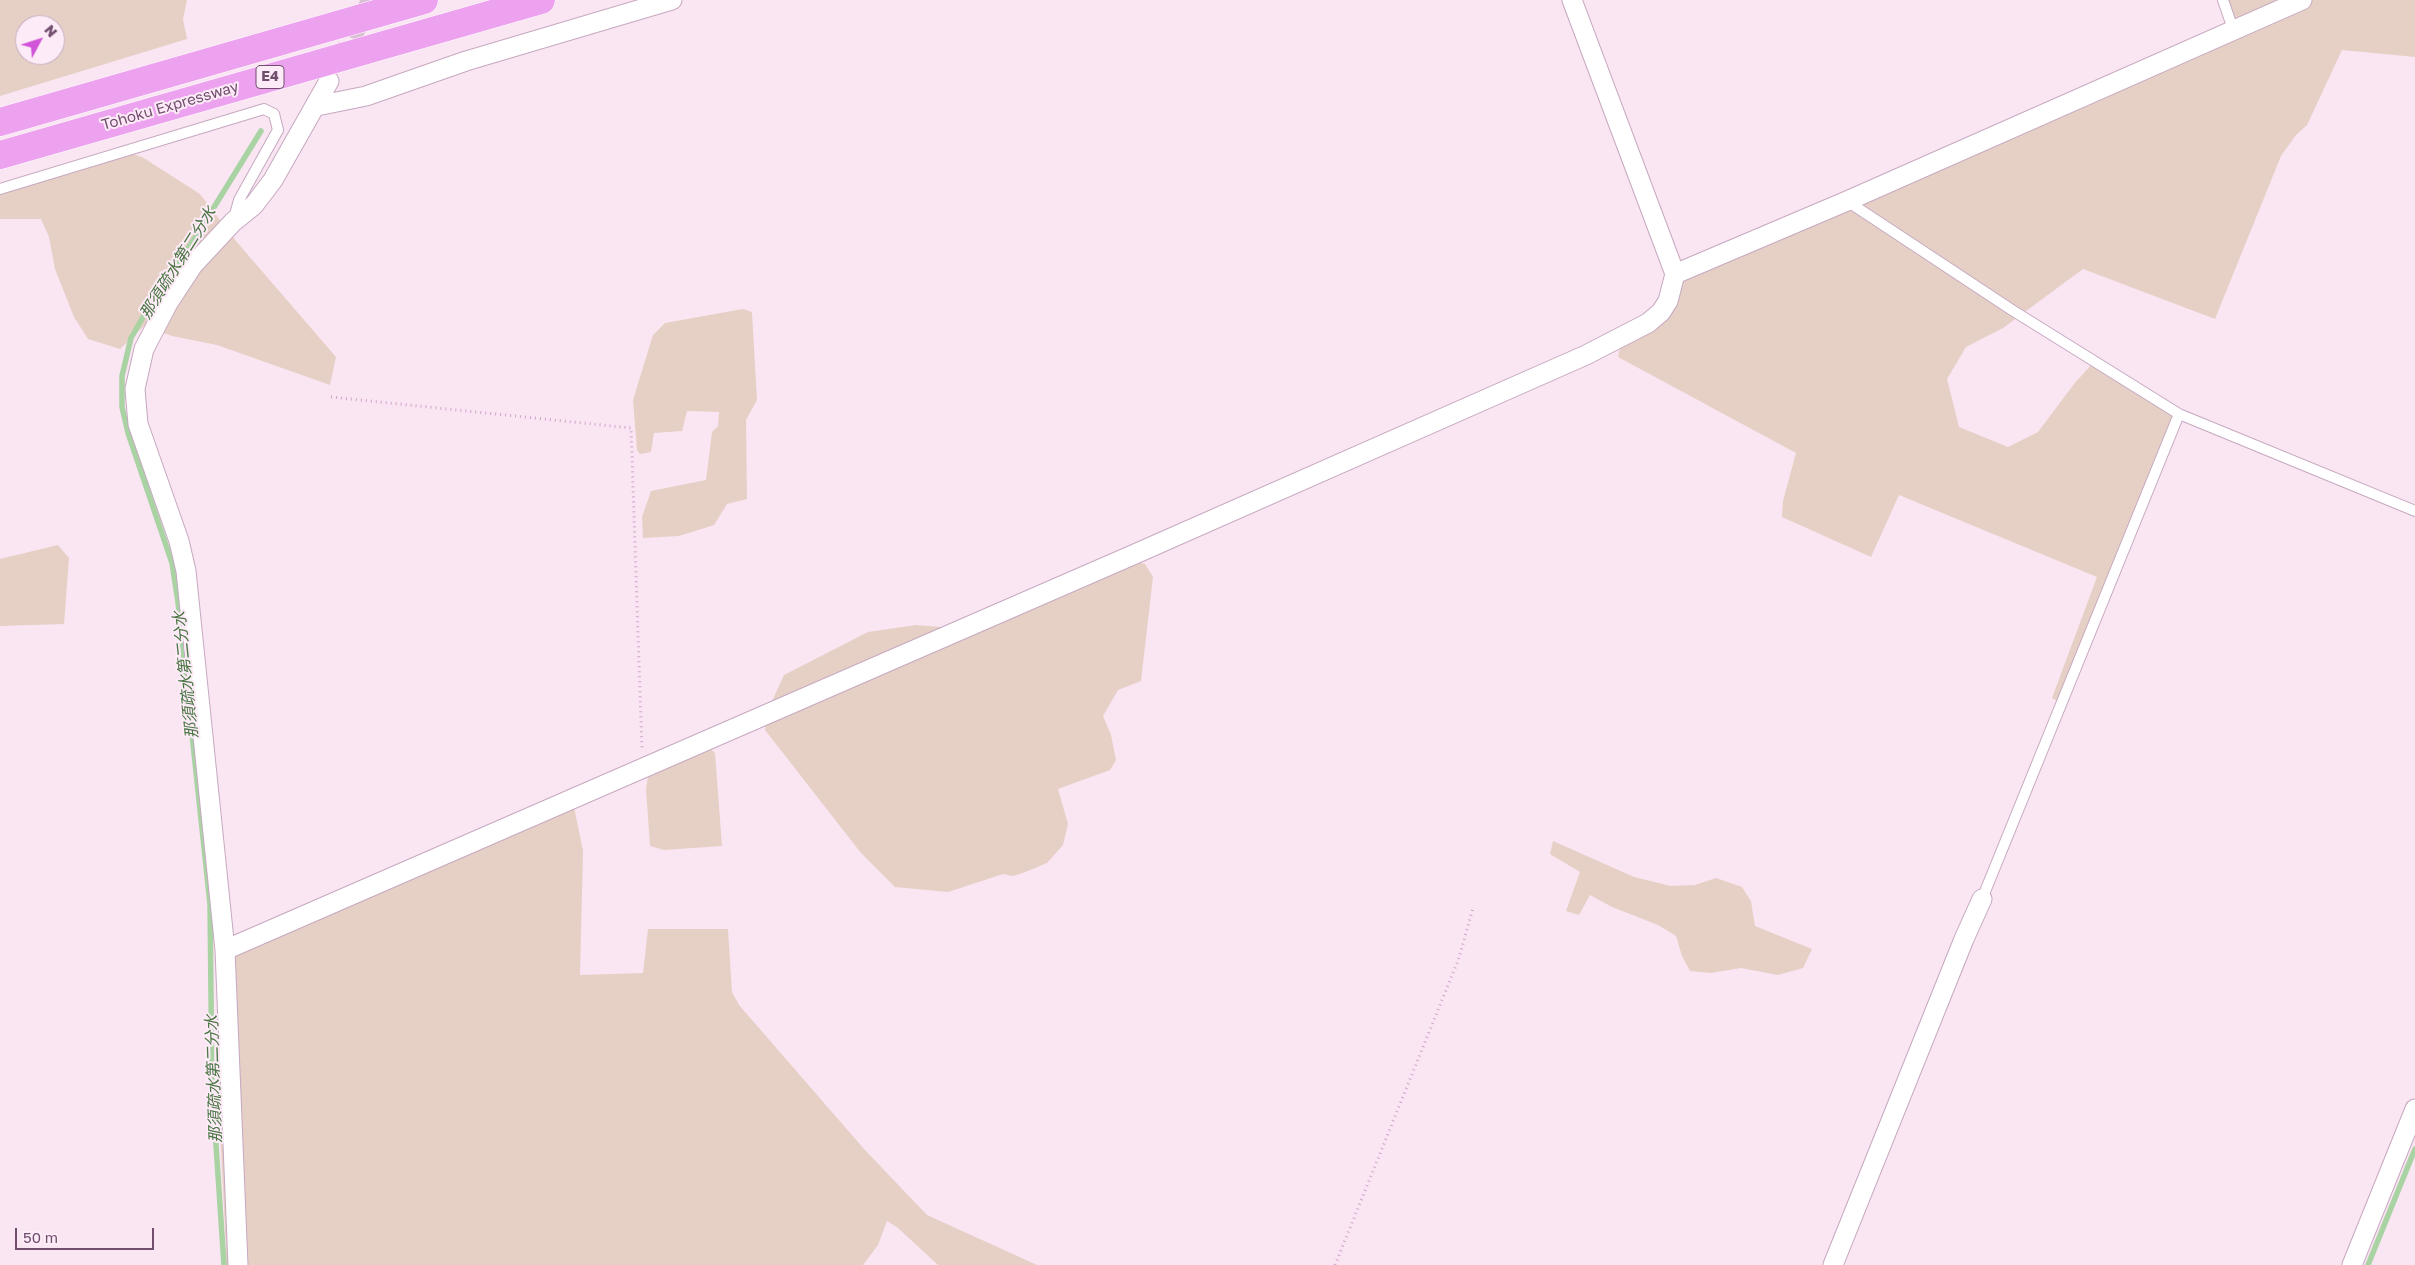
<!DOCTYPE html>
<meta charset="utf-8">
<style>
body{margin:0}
#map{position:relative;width:2415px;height:1265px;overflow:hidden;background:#fae5f3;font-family:"Golos Text",sans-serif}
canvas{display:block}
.north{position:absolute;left:15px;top:15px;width:50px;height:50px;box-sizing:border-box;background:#fdebf7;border:1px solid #c5acc0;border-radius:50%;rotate:50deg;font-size:14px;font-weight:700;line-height:20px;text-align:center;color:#714d6e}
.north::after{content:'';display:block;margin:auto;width:18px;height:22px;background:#d155d9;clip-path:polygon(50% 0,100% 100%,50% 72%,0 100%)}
.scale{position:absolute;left:15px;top:1228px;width:139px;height:22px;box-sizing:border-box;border:2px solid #714d6e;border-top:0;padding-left:6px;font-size:15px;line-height:18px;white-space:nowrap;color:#714d6e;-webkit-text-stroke:4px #fdebf7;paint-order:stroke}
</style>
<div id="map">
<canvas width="2415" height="1265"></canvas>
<div class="north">N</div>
<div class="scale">50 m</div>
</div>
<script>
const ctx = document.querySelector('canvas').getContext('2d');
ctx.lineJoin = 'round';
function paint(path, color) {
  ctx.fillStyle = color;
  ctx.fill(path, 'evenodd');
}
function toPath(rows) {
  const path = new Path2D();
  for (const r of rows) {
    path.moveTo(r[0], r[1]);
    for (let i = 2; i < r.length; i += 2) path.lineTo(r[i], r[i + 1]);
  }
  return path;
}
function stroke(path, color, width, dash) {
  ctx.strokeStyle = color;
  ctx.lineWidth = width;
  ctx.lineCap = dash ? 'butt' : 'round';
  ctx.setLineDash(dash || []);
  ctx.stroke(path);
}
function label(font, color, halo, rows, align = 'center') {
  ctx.font = font + ' "Golos Text","Noto Sans JP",sans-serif';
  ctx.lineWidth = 4;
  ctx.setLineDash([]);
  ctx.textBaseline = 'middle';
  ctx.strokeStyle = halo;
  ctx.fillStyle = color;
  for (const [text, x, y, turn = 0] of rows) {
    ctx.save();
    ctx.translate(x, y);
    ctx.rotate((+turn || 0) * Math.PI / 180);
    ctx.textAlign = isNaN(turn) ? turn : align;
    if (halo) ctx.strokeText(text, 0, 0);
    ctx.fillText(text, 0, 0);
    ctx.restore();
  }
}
paint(toPath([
 [0,0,187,0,183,19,187,39,0,96],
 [25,25,55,25,55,55,25,55],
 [2227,0,2415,0,2415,57,2342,50,2307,125,2296,135,2281,156,2215,319,2083,269,2003,328,1966,347,1947,379,1959,427,2008,447,2038,432,2074,384,2091,365,2176,415,2059,702,2052,698,2097,577,1899,495,1871,557,1782,517,1783,501,1796,453,1618,357,1621,342,1649,326,1677,279,2236,33],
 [130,153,142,157,200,194,236,241,336,357,330,385,217,345,172,336,144,326,120,349,88,339,74,317,55,269,49,237,41,219,0,219,0,191],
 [743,309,752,312,757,400,746,420,747,499,727,504,714,525,679,536,643,538,642,517,651,491,706,480,712,432,718,426,719,412,687,411,682,431,654,433,651,452,640,454,637,450,633,400,653,335,665,323],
 [58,545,69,558,64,624,0,626,0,559],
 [1135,562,1145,564,1153,577,1141,681,1118,690,1103,716,1111,735,1116,760,1110,770,1058,789,1068,824,1063,845,1047,863,1023,873,1012,876,1003,874,948,892,895,887,861,853,765,730,768,710,784,675,868,632,916,625,977,630],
 [710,748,715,753,722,846,664,850,650,846,646,789,649,771],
 [543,804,574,807,583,851,580,975,643,973,648,929,728,929,732,992,739,1005,864,1149,927,1215,1037,1265,938,1265,898,1228,887,1221,878,1245,863,1265,221,1265,226,1248,218,1091,217,978,220,961,254,930,413,858],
 [1553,841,1634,877,1671,886,1695,885,1716,878,1742,887,1751,901,1755,926,1812,949,1803,968,1778,975,1741,968,1711,973,1690,971,1682,956,1676,936,1658,925,1612,907,1590,895,1579,915,1566,911,1580,872,1550,854]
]), '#e6d0c5');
stroke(toPath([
 [224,1265,212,1085,210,904,178,602,172,563,128,433,122,407,122,376,131,338,154,298,195,238,261,131],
 [2368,1265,2415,1149]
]), '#a9d3a3', 5.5);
stroke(toPath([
 [339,63,371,0]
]), '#d8bfd2', 19, [19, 9]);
const lane = toPath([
 [2223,0,2233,29],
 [0,189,264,109,274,114,278,130,239,200,234,218],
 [1847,201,2012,310,2179,414,2415,511],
 [1982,899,2179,414]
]);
const street = toPath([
 [317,106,366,96,466,61,672,0],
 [1675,274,1847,201,2302,0],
 [225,950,1135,554,1586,355,1648,323,1661,312,1668,301,1675,274,1572,0],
 [238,1265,225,950,186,571,179,541,138,424,135,389,144,349,168,303,193,265,233,222,254,205,273,180,329,81],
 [1833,1265,1964,939,1982,899],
 [2352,1265,2415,1109]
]);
const highway = toPath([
 [0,122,424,0],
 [0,155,541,0]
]);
stroke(lane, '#c6a8c1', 12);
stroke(street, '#c6a8c1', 21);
stroke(highway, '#fff', 29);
stroke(toPath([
 [331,397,631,428,642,750],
 [1335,1265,1459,958,1473,908]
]), '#d2a3cd', 3, [1, 4]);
stroke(lane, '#fff', 10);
stroke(street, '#fff', 19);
stroke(highway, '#eda2ef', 28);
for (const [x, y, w] of [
 [270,77,28]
]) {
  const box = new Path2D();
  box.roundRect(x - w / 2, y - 11.5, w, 23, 4);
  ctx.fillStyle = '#fdebf7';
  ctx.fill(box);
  stroke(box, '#714d6e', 1);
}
label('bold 14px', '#714d6e', null, [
 ["E4",270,77]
]);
label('15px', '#714d6e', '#fdebf7', [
 ["Tohoku Expressway",170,106,-16]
]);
label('italic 16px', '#487542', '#fdebf7', [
 ["那須疏水第二分水",178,263,-58],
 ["那須疏水第二分水",186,675,-96],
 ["那須疏水第二分水",214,1079,-92]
]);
</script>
